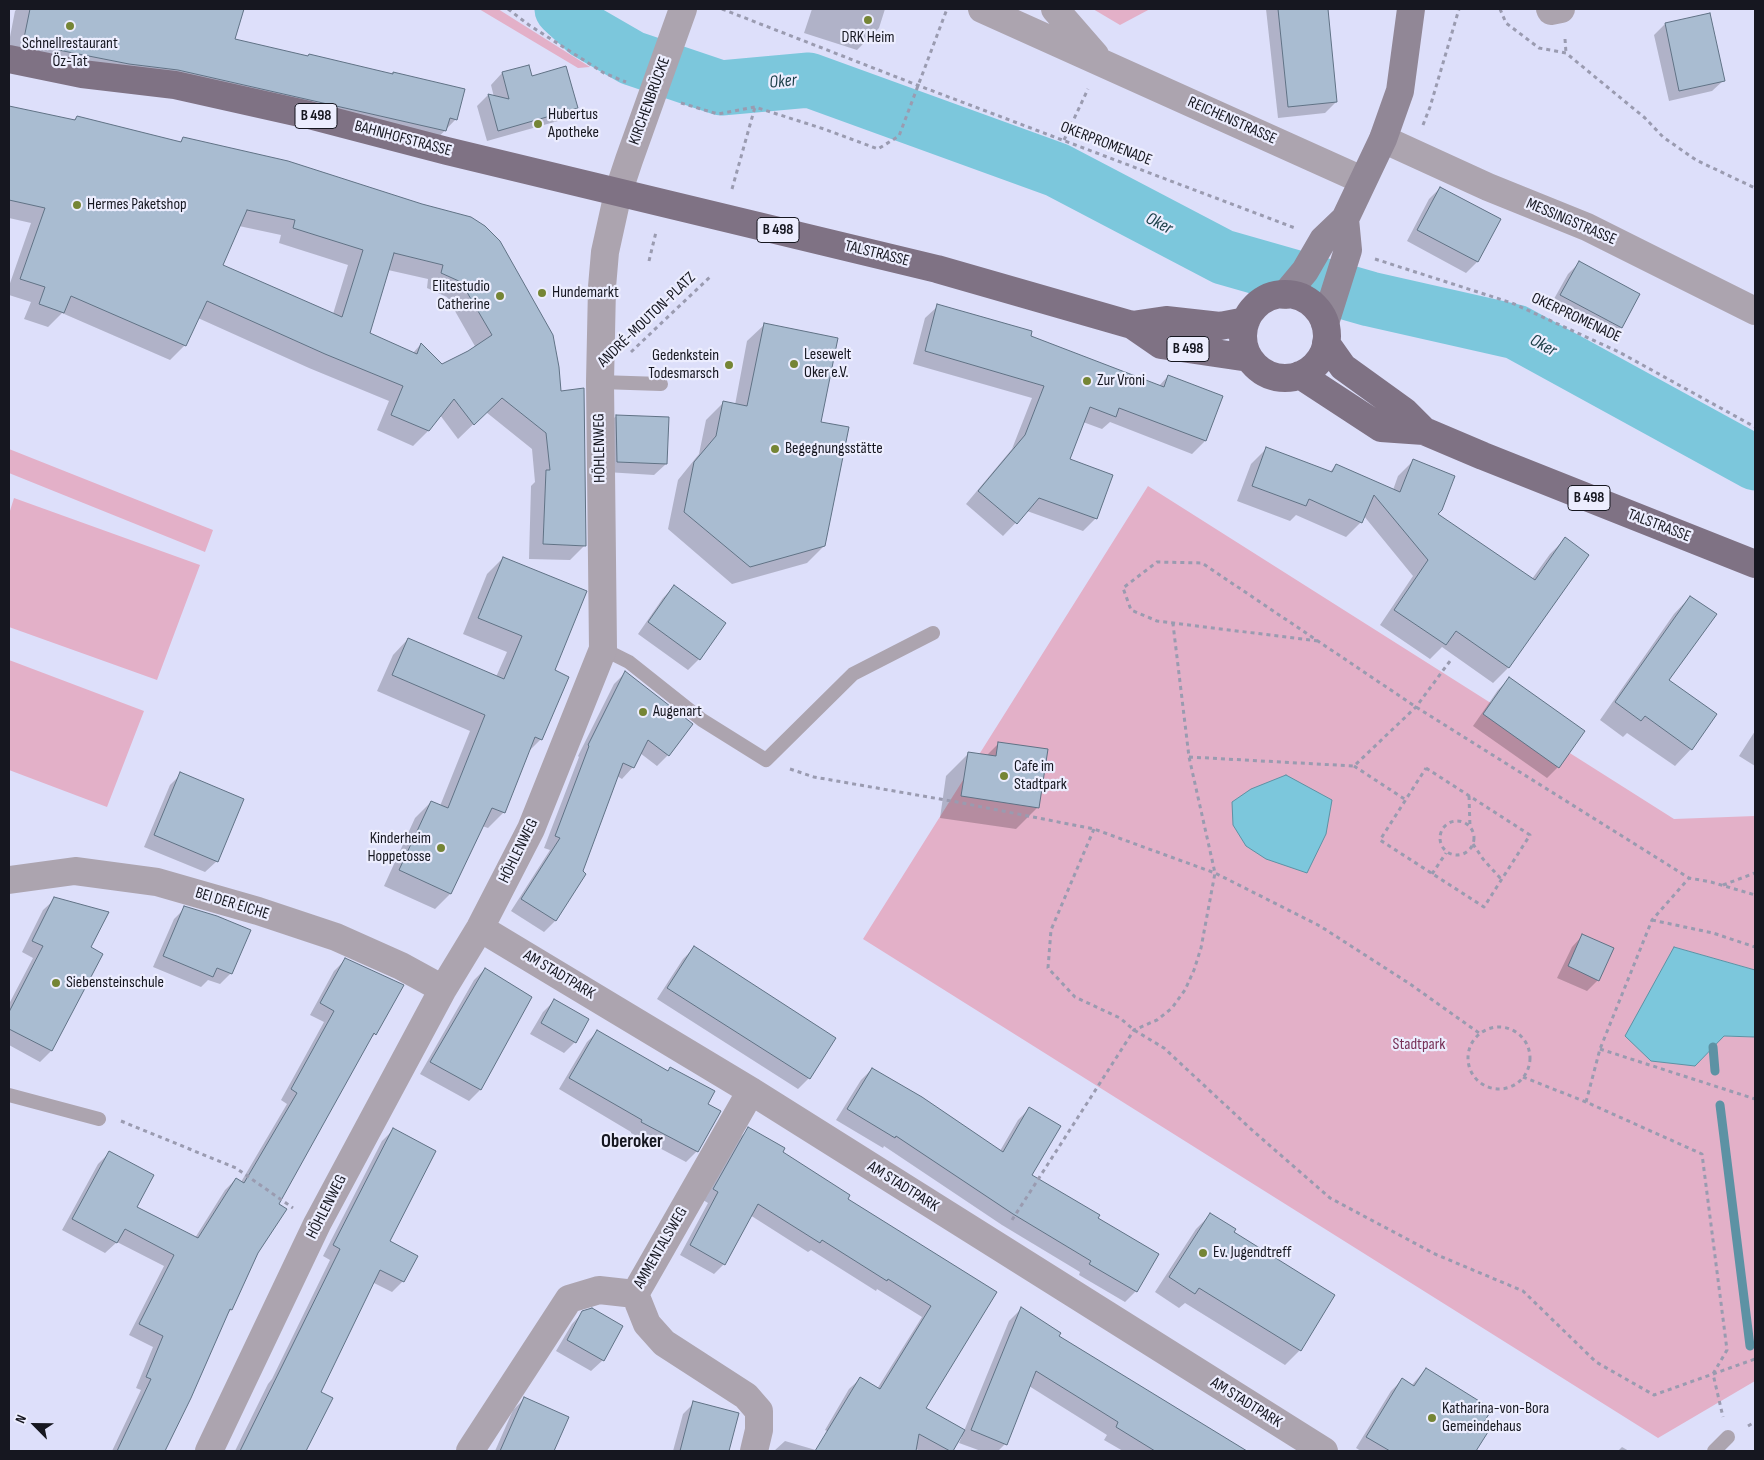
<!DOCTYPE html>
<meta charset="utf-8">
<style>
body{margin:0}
#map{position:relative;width:1764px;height:1460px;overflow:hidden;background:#dddffa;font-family:"Sofia Sans Condensed",sans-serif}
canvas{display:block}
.frame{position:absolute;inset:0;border:10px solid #161720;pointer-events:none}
.north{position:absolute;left:10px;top:1400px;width:50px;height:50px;-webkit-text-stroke:4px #ecedfe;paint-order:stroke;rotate:293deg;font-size:14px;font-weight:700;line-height:20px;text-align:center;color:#161720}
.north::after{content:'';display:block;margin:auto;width:18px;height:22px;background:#161720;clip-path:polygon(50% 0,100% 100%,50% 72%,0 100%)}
</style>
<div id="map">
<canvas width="1764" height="1460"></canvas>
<div class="frame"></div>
<div class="north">N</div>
</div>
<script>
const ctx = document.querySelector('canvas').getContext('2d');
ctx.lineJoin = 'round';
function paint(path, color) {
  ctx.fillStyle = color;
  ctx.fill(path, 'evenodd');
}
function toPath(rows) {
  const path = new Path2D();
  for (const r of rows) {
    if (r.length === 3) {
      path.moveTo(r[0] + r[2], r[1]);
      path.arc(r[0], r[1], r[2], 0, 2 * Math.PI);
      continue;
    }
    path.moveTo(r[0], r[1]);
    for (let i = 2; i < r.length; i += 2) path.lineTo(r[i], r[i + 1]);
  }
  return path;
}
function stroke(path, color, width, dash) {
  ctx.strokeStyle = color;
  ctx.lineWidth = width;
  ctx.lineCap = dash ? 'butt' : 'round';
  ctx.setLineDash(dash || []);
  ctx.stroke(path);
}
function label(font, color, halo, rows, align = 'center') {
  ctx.font = font + ' "Sofia Sans Condensed",sans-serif';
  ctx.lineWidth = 4.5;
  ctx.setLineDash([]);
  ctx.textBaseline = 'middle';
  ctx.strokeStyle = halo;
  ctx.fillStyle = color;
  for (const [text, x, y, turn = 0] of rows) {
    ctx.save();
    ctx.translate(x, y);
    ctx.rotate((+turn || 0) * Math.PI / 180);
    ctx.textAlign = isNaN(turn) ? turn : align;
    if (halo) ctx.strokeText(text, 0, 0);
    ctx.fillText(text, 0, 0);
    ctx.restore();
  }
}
paint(toPath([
 [479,9,498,9,590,67,578,68],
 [1093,9,1150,9,1120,25],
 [9,449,213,530,205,552,9,473],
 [1148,486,1674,819,1755,816,1755,970,1674,947,1695,1066,1724,1036,1755,1037,1755,1381,1658,1438,863,939],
 [14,498,200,565,157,680,9,627,9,514],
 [9,660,144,711,107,807,9,770]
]), '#e3b0c8');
const water = toPath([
 [1286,775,1332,800,1326,834,1307,873,1266,859,1246,846,1233,825,1232,802,1251,789,1286,775],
 [1674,947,1755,970,1755,1037,1724,1036,1695,1066,1651,1061,1625,1036,1674,947]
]);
paint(water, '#7cc7dc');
stroke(water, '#5d92a4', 1);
paint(toPath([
 [17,9,116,9,114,21,169,11,171,9,237,9,242,10,233,40,391,75,393,73,456,119,426,150,9,63,9,42,15,11],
 [812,9,885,9,879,28,857,50,804,33],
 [1266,9,1326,9,1336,102,1325,113,1278,118],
 [1665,24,1724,80,1712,91,1669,101,1654,35],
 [528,66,531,77,576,108,565,119,487,141,477,106,488,95,494,97,491,85,502,73],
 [9,107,73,121,77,117,179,143,183,139,422,206,559,392,585,545,570,560,529,559,531,486,535,482,532,449,486,412,458,439,440,415,428,431,413,446,377,430,389,401,309,368,198,318,185,345,170,360,62,313,48,327,24,319,31,302,9,295,9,286,31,223,9,218],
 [239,226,281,235,279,243,348,265,333,314,221,266],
 [388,270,428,279,427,288,447,297,476,348,441,366,421,344,413,353,369,334],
 [1440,188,1500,220,1477,262,1466,273,1407,241,1429,199],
 [1579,263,1621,327,1610,338,1550,306,1568,274],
 [938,306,1029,337,1159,386,1168,376,1222,397,1205,441,1192,454,1110,422,1102,429,1083,422,1068,460,1096,518,1083,531,1027,511,1003,536,966,504,1012,449,1032,398,913,364,925,318],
 [764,325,820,423,824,546,807,563,732,584,668,529,678,480,699,454,706,420,723,403,735,405,747,341],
 [616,416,666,464,654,475,606,472,605,427],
 [1267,448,1330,472,1336,465,1393,490,1398,476,1413,461,1437,514,1532,579,1550,554,1565,539,1588,555,1508,668,1493,683,1442,647,1430,659,1380,625,1413,576,1364,516,1361,522,1346,537,1296,515,1290,521,1237,501,1251,464],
 [503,558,553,671,541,739,528,752,504,812,488,828,482,826,450,894,435,909,384,886,415,818,431,802,440,806,470,731,377,691,393,655,408,639,496,677,507,652,463,634,487,574],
 [674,587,699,659,688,670,638,634,663,598],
 [1690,597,1668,681,1691,749,1675,766,1627,733,1623,737,1600,720,1674,614],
 [625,673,668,755,657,766,640,753,633,767,622,779,617,776,581,872,584,874,555,921,544,932,511,911,550,850,544,848,579,757,578,756,614,684],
 [1509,679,1558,767,1547,778,1473,726,1498,690],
 [1755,731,1755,766,1739,756],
 [999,743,1038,807,1016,829,940,818,946,776,968,754,986,756],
 [181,774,217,861,205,872,144,847,170,785],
 [55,899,89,948,101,954,51,1051,40,1062,9,1045,9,1004,33,958,22,952,43,910],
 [185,908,231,973,220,984,208,980,201,987,153,967,174,919],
 [1583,935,1598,980,1587,991,1557,978,1572,947],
 [694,948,809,1078,798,1089,657,999,683,959],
 [345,960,402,986,375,1034,369,1040,277,1205,231,1310,227,1314,164,1451,112,1451,141,1390,136,1388,153,1347,129,1335,164,1266,117,1242,105,1253,62,1230,98,1164,109,1153,135,1207,195,1238,225,1190,236,1179,241,1182,287,1104,281,1100,324,1022,310,1015,334,971],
 [485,969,531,997,480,1090,469,1101,420,1074,474,980],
 [554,1001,575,1042,564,1053,530,1034,543,1012],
 [598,1031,706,1104,697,1151,686,1162,631,1133,631,1132,559,1089,587,1042],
 [872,1069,1000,1151,1018,1120,1029,1109,1031,1175,1096,1219,1136,1291,1125,1302,1079,1275,1080,1272,1002,1225,884,1146,883,1148,836,1120,861,1080],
 [749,1129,846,1199,995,1292,924,1408,964,1431,1009,1321,1021,1309,1058,1336,1243,1451,1123,1451,1104,1440,1107,1435,1029,1386,1005,1444,998,1451,981,1451,959,1443,962,1436,960,1435,952,1451,920,1451,894,1437,885,1451,862,1451,825,1430,849,1389,860,1379,877,1389,922,1317,877,1289,876,1291,811,1250,808,1252,750,1215,724,1264,714,1274,680,1255,708,1203,703,1200,738,1139],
 [393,1130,388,1242,403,1281,392,1292,372,1282,319,1392,331,1398,304,1451,235,1451,268,1384,272,1379,330,1260,323,1256,382,1141],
 [1210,1215,1232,1232,1334,1295,1300,1350,1285,1365,1185,1303,1179,1308,1155,1292,1196,1229],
 [583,1312,603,1360,591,1371,556,1351,572,1324],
 [1426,1369,1479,1428,1486,1432,1474,1451,1361,1451,1356,1448,1391,1391,1402,1380,1411,1386],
 [524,1399,568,1418,553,1451,495,1451,513,1410],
 [694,1403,737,1414,727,1451,673,1451,683,1414],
 [785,1441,819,1451,774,1451],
 [1622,1447,1629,1451,1618,1451]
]), '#0003');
stroke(toPath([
 [1713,1047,1715,1071],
 [1720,1105,1750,1346]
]), '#5d92a4', 9);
stroke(toPath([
 [562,9,587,32,632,58,721,88,809,80,1057,170,1223,257,1370,299,1516,332,1755,463]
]), '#7cc7dc', 55);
const building = toPath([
 [30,9,244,9,235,39,308,56,309,54,393,74,393,72,465,89,457,120,450,118,446,131,178,70,129,64,23,43,30,9],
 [1278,9,1328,9,1337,102,1288,107,1278,9],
 [1710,13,1725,81,1679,91,1665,23,1710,13],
 [529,65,532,76,566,66,578,108,498,131,488,94,509,99,502,72,529,65],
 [9,106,75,120,77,116,181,142,183,137,288,161,422,204,471,217,485,226,500,241,553,335,559,367,561,391,584,388,586,546,543,544,546,470,550,470,546,433,502,398,474,425,454,399,429,431,391,415,403,386,325,354,207,301,186,346,71,296,64,313,39,304,45,287,20,279,45,208,9,200,9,106],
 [247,210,295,220,293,228,363,250,342,317,223,265,247,210],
 [394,253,443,265,441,273,461,282,492,335,468,351,442,364,421,343,417,354,370,333,394,253],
 [1440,187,1501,219,1478,262,1417,230,1440,187],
 [1579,261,1640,294,1622,328,1560,295,1579,261],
 [937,304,1032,331,1031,336,1164,387,1168,375,1223,396,1206,441,1119,408,1116,417,1090,407,1070,459,1113,475,1097,519,1039,498,1017,524,978,491,1025,435,1044,386,925,351,937,304],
 [764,323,838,338,821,422,849,427,825,546,750,567,684,512,694,462,716,436,723,401,747,406,764,323],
 [616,415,669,417,667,464,617,462,616,415],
 [1266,447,1332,472,1336,464,1400,492,1413,459,1455,476,1442,510,1438,514,1535,580,1565,537,1589,555,1509,668,1456,631,1446,645,1394,610,1428,560,1374,495,1362,523,1309,499,1306,506,1252,486,1266,447],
 [503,557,587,591,555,670,569,677,542,740,535,737,505,813,492,808,451,894,399,870,431,801,448,808,485,715,392,675,408,638,504,679,522,636,478,618,503,557],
 [674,585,726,623,700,660,648,622,674,585],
 [1690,596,1717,614,1669,680,1717,714,1692,750,1645,716,1641,721,1615,702,1690,596],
 [625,671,693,724,669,756,648,740,634,768,623,763,583,871,586,874,556,921,521,899,560,838,555,836,589,746,588,745,625,671],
 [1509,677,1585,731,1559,768,1483,714,1509,677],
 [998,742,1048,749,1039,808,961,796,968,752,996,756,998,742],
 [180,772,244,799,218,862,154,835,180,772],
 [54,897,109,912,91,947,103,954,52,1051,9,1029,9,1012,43,946,32,941,54,897],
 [184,906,217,916,251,930,232,974,217,968,213,977,163,956,184,906],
 [1582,934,1614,948,1599,981,1568,966,1582,934],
 [694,946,836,1038,810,1079,667,988,694,946],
 [345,958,404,985,376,1035,374,1033,279,1204,287,1209,258,1253,232,1310,230,1309,191,1398,165,1451,117,1451,151,1379,146,1377,163,1336,139,1324,174,1255,125,1229,117,1243,72,1219,109,1151,154,1175,137,1207,198,1238,236,1178,244,1183,297,1093,291,1089,334,1011,320,1003,345,958],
 [485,968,532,997,481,1090,430,1062,485,968],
 [554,999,589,1019,576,1043,541,1023,554,999],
 [597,1030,668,1071,670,1067,715,1091,708,1104,721,1111,698,1152,641,1122,642,1120,569,1078,597,1030],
 [872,1068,922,1097,1003,1152,1029,1107,1061,1126,1032,1175,1100,1215,1098,1218,1159,1254,1137,1292,1089,1264,1091,1261,1013,1214,896,1136,895,1138,847,1109,872,1068],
 [748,1127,785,1148,783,1152,850,1195,848,1199,997,1292,926,1408,965,1430,953,1451,950,1451,919,1434,916,1451,815,1451,860,1377,880,1389,931,1306,888,1279,887,1281,822,1240,820,1243,758,1204,725,1265,690,1245,718,1192,713,1189,748,1127],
 [393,1128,436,1151,390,1241,418,1256,404,1282,380,1270,321,1392,333,1398,306,1451,240,1451,340,1249,333,1245,393,1128],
 [1210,1213,1236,1229,1234,1232,1335,1295,1301,1351,1199,1288,1195,1294,1169,1277,1210,1213],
 [1021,1307,1061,1333,1059,1336,1247,1451,1155,1451,1116,1427,1118,1422,1036,1371,1007,1445,971,1430,1021,1307],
 [592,1308,623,1326,604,1361,567,1340,582,1311,592,1308],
 [1426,1368,1492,1409,1481,1427,1488,1432,1476,1451,1390,1451,1366,1437,1402,1378,1414,1386,1426,1368],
 [524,1397,569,1417,554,1451,500,1451,524,1397],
 [693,1401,739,1413,729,1451,680,1451,693,1401]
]);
paint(building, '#a9bcd1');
stroke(building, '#607285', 1);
stroke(toPath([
 [508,9,529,25,604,73,626,82],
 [722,9,917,85,1295,228],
 [1500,9,1506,23,1539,48,1566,53,1645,118,1663,137,1696,160,1755,188],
 [1565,39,1566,53],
 [681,103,718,114,755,107,824,129,878,149,899,136,947,9],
 [1423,125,1430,107,1459,9],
 [1064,140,1088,89],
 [732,189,755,107],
 [1375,259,1512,303,1619,352,1755,427],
 [649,261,656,232],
 [631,352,711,276],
 [1318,641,1157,621,1131,610,1123,588,1157,562,1202,563,1416,707,1689,878,1711,882,1755,895],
 [1189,757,1354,766,1416,707,1450,661],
 [1354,766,1406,800],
 [1426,768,1530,835,1484,907,1380,840,1426,768],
 [790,769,814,777,957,802,1094,829,1215,873,1320,926,1410,984,1479,1033],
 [1469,796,1470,827],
 [1457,838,17],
 [1094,829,1051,930,1048,968,1075,997,1120,1018,1134,1030,1164,1048,1252,1130,1330,1198,1435,1254,1523,1291,1596,1362,1654,1395,1755,1359],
 [1473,844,1483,859,1501,879],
 [1432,874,1446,853],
 [1723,885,1755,873],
 [1652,920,1713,933,1755,947],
 [1499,1058,31],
 [1600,1049,1755,1099],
 [1523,1077,1586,1102,1702,1154,1727,1350,1713,1374,1723,1417],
 [1586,1102,1600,1049,1652,920,1689,878],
 [121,1121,236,1168,293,1208],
 [1012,1220,1134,1030,1157,1020,1172,1008,1185,990,1194,970,1201,948,1215,873,1189,757,1173,624],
 [1748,1426,1755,1422]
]), '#9a9bb0', 3, [4, 4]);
stroke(toPath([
 [600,382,661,384],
 [603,649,629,662,702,720,766,760,853,674,933,633],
 [9,1095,99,1119],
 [1714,1451,1728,1437]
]), '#aca4af', 14);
stroke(toPath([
 [982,9,1362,180],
 [1055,9,1095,55],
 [1550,9,1551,11,1561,9],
 [1383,139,1488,187,1587,227,1755,311],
 [9,880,75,871,157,882,258,911,336,937,401,966,443,989],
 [480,928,751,1091,1324,1451],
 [635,1294,647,1324,664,1343,746,1396,759,1411,759,1430,754,1451],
 [209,1451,317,1224,443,989,480,928,531,829,603,649,600,382,602,287,605,252,618,193,629,160,683,9],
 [470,1451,569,1299,599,1290,635,1294,751,1091]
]), '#aca4af', 28);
stroke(toPath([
 [1285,295,1305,271,1323,240,1345,219,1383,139,1400,91,1411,9],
 [1325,323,1348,250,1345,219]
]), '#918796', 28);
stroke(toPath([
 [9,59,82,74,175,85,309,115,447,151,937,269,1132,325,1161,345,1249,358],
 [1285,336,42],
 [1132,325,1166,320,1220,326,1246,321],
 [1326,343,1343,367,1404,411,1424,431],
 [1300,375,1381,428,1424,431,1483,456,1755,564]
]), '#7f7284', 28);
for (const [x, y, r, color] of [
 [868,20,5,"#758535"],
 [70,26,5,"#758535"],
 [538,124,5,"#758535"],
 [77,205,5,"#758535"],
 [542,293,5,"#758535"],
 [500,296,5,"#758535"],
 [794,364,5,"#758535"],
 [729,365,5,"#758535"],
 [1087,381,5,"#758535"],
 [775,449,5,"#758535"],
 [643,712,5,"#758535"],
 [1004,776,5,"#758535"],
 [441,848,5,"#758535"],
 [56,983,5,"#758535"],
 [1203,1253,5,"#758535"],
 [1432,1418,5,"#758535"]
]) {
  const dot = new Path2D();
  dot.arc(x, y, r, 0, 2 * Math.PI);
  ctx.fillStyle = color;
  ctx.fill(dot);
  stroke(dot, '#ecedfe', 2);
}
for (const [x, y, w] of [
 [316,116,42],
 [778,230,42],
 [1188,349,42],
 [1589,498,42]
]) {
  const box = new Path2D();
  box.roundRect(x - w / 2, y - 12.5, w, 25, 4);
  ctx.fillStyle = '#ecedfe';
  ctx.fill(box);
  stroke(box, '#161720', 1);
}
label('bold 15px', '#161720', null, [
 ["B 498",316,116],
 ["B 498",778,230],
 ["B 498",1188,349],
 ["B 498",1589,498]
]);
label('16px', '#161720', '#ecedfe', [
 ["DRK Heim",868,38,"center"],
 ["Schnellrestaurant",70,44,"center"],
 ["Öz-Tat",70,62,"center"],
 ["Hubertus",548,115],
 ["Apotheke",548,133],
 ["Hermes Paketshop",87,205],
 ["Elitestudio",490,287,"right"],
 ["Catherine",490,305,"right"],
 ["Hundemarkt",552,293],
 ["Lesewelt",804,355],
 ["Oker e.V.",804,373],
 ["Gedenkstein",719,356,"right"],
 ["Todesmarsch",719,374,"right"],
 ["Zur Vroni",1097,381],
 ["Begegnungsstätte",785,449],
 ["Augenart",653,712],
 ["Cafe im",1014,767],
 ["Stadtpark",1014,785],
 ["Kinderheim",431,839,"right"],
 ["Hoppetosse",431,857,"right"],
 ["Siebensteinschule",66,983],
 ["Ev. Jugendtreff",1213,1253],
 ["Katharina-von-Bora",1442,1409],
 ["Gemeindehaus",1442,1427]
], 'left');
label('16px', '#161720', '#ecedfe', [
 ["KIRCHENBRÜCKE",650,101,-70],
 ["REICHENSTRASSE",1232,121,24],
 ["BAHNHOFSTRASSE",403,139,15],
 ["OKERPROMENADE",1106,144,21],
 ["MESSINGSTRASSE",1571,222,23],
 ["TALSTRASSE",877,254,14],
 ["OKERPROMENADE",1576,318,25],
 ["ANDRÉ-MOUTON-PLATZ",647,320,-44],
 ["HÖHLENWEG",600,448,-91],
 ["TALSTRASSE",1659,526,21],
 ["HÖHLENWEG",519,851,-64],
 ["BEI DER EICHE",232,904,17],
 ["AM STADTPARK",559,975,31],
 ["AM STADTPARK",903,1187,32],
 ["HÖHLENWEG",327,1207,-63],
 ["AMMENTALSWEG",661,1248,-60],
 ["AM STADTPARK",1246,1403,32]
]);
label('16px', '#773057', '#ecedfe', [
 ["Stadtpark",1419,1045]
]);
label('italic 18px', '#1b3e47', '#ecedfe', [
 ["Oker",783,82,-5],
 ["Oker",1159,224,27],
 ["Oker",1543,346,29]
]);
label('bold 19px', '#161720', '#ecedfe', [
 ["Oberoker",632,1142]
]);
</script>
